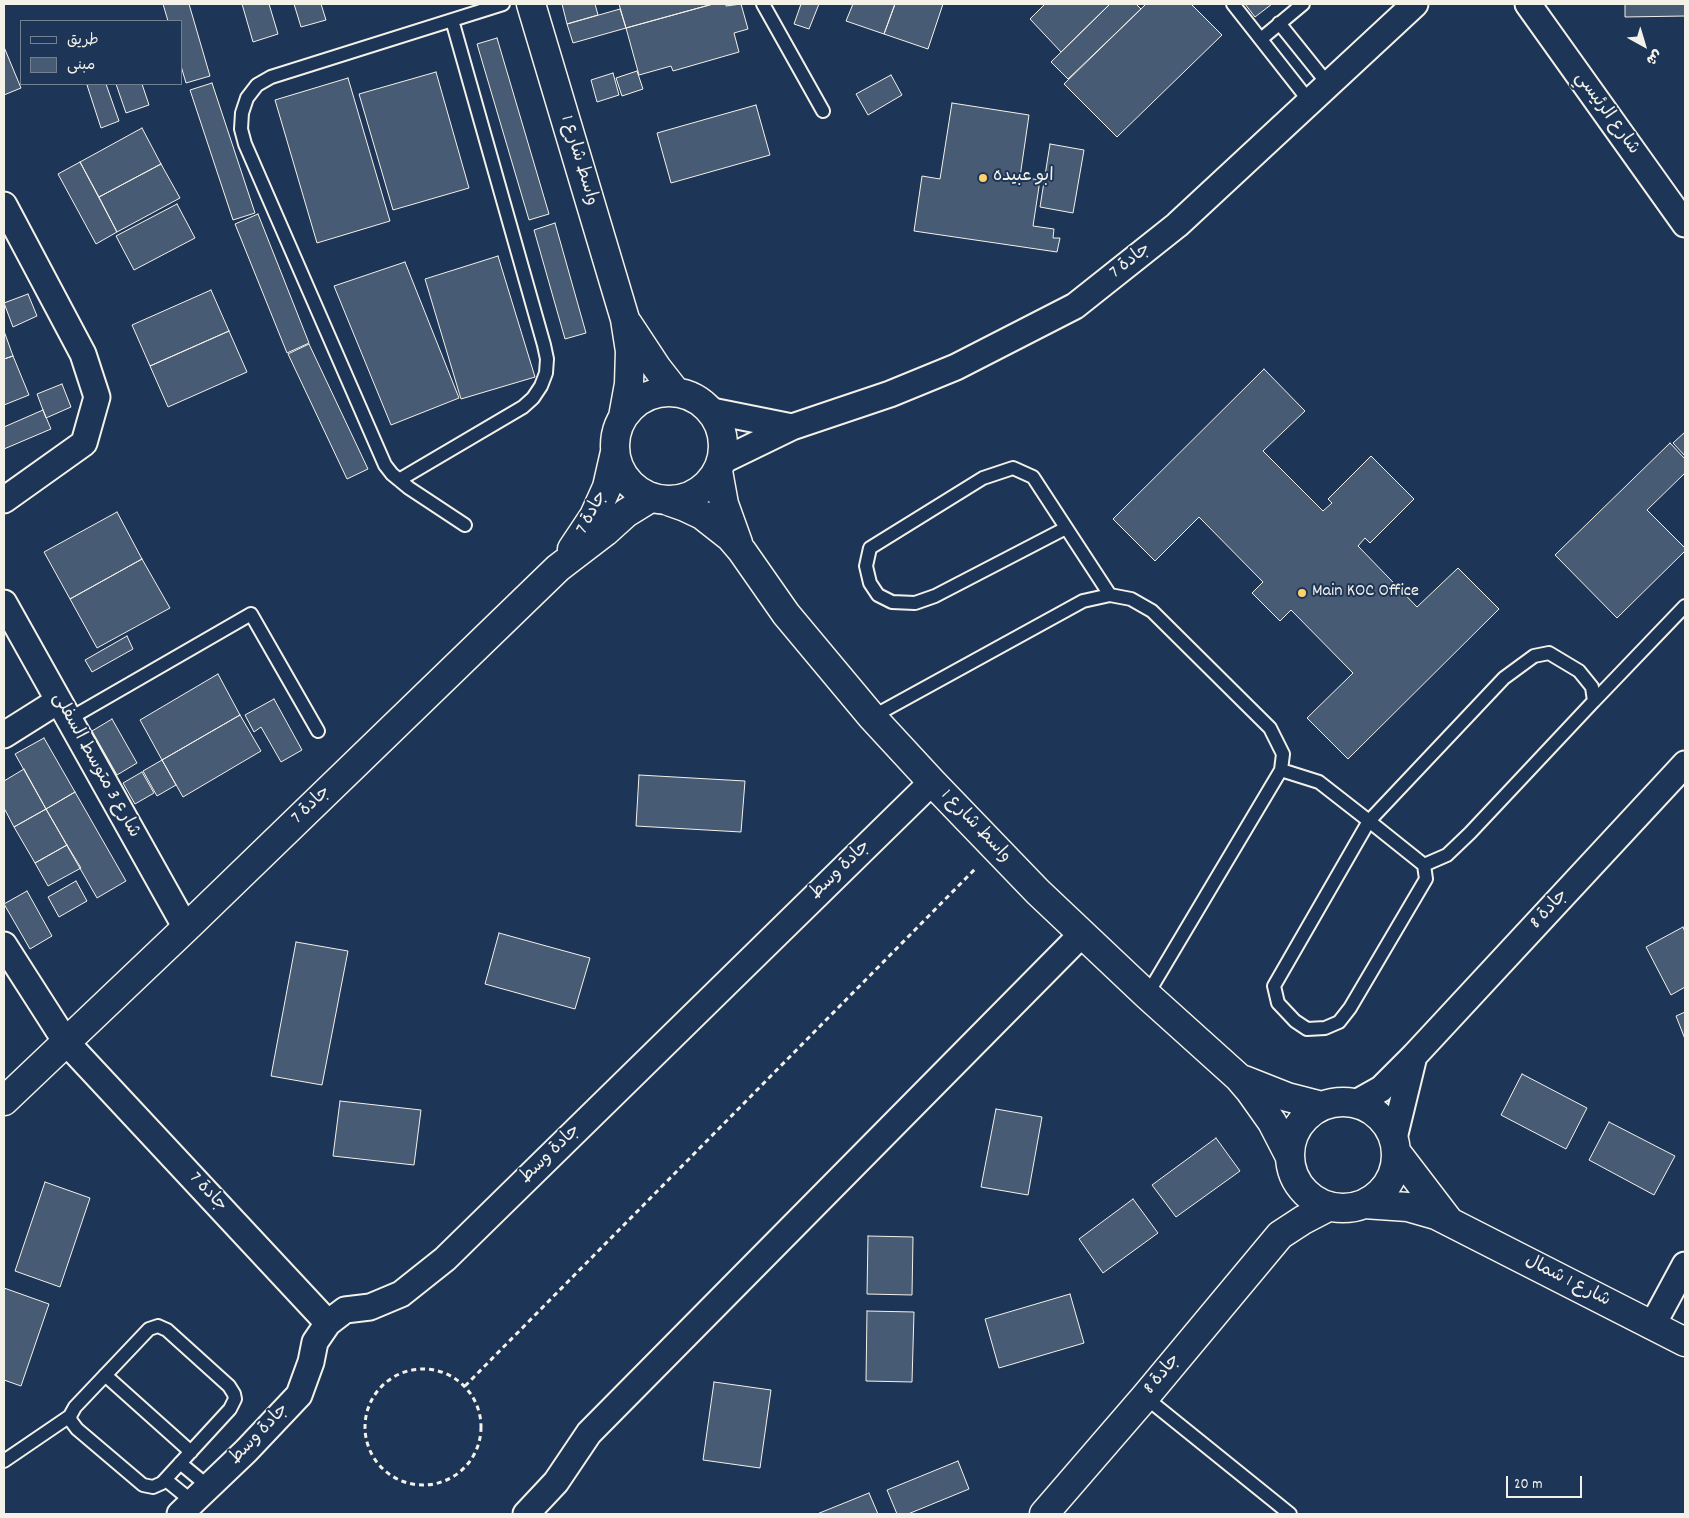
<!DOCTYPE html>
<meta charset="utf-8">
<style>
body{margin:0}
#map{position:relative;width:1689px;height:1518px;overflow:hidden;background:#1d3557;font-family:Dekko,"Playpen Sans Arabic",sans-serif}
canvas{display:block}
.frame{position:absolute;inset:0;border:5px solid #f4f1e8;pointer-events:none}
.legend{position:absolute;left:20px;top:20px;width:162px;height:65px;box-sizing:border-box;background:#1d3557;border:1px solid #738091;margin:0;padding:6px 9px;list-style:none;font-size:15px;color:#f4f1e8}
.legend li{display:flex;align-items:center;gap:10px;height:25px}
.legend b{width:25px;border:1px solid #738091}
.north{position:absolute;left:1619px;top:20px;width:50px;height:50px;-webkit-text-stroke:4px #1d3557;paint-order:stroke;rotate:141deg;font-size:14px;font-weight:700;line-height:20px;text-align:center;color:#f4f1e8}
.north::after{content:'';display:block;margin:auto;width:18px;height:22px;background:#f4f1e8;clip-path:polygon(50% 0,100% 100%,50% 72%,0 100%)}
.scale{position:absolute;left:1506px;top:1476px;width:76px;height:22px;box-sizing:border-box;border:2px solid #f4f1e8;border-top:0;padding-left:6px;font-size:15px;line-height:18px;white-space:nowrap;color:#f4f1e8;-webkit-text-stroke:4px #1d3557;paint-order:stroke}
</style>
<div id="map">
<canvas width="1689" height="1518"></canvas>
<div class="frame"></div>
<ul class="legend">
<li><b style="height:6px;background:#1d3557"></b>طريق</li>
<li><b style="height:14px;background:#485b74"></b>مبنى</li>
</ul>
<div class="north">ش</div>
<div class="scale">20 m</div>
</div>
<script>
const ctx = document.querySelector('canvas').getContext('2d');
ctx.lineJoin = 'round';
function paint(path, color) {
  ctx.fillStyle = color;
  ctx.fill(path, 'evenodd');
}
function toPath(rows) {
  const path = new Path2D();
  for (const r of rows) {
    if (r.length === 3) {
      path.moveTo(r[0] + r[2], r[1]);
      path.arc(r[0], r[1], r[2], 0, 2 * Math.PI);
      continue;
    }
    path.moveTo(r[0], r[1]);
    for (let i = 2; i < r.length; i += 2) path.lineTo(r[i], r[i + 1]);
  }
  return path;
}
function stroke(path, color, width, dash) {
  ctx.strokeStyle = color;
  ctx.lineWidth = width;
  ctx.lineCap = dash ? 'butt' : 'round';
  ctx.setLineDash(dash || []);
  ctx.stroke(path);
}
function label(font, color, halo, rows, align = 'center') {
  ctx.font = font + ' Dekko,"Playpen Sans Arabic",sans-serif';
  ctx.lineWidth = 4;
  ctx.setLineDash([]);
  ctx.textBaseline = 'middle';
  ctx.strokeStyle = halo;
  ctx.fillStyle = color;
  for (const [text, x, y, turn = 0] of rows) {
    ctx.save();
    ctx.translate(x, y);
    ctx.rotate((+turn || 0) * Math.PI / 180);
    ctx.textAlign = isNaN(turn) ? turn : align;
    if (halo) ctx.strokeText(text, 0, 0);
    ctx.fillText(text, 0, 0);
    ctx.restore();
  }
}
const building = toPath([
 [163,4,189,4,210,76,186,83,181,66,181,21,168,21,163,4],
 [242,4,269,4,278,34,253,42,242,4],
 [294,4,321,4,326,20,301,27,294,4],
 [562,4,595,4,598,15,567,24,562,4],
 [619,4,713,4,626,28,619,4],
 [713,4,726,4,726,6,741,4,748,29,734,33,739,52,673,71,671,66,639,75,626,28,713,4],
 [801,4,819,4,809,29,794,24,801,4],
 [853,4,895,4,884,34,846,21,853,4],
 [895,4,943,4,928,49,884,34,895,4],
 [1045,4,1110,4,1061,52,1030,19,1045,4],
 [1110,4,1136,4,1141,9,1068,79,1051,62,1110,4],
 [1146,4,1191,4,1222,35,1117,137,1064,84,1146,4],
 [1245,4,1272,4,1255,17,1245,4],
 [1625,4,1685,4,1685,16,1625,17,1625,4],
 [620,9,626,28,573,43,567,24,620,9],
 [497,38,549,214,529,220,477,44,497,38],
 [4,47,21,88,4,95,4,47],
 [637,71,643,89,622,96,616,78,637,71],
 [436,72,469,188,393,210,359,94,436,72],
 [613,73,619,95,597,102,591,80,613,73],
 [891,75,902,95,868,115,856,94,891,75],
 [348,78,390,221,317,243,275,100,348,78],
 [212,83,255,213,233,220,190,90,212,83],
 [91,84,106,84,119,121,101,128,87,85,91,84],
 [116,84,142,84,149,105,126,113,116,84],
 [952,103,1029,115,1020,177,1040,180,1033,226,1054,229,1053,238,1060,238,1057,252,914,231,922,176,940,179,952,103],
 [756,105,770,155,671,183,657,133,756,105],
 [142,128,161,164,99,197,80,162,142,128],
 [1050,144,1084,150,1073,213,1040,207,1050,144],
 [80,162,117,232,96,244,58,174,80,162],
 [161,164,180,198,117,232,99,197,161,164],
 [177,204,195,238,134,270,116,236,177,204],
 [258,214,309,343,287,353,235,224,258,214],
 [555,223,586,333,565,339,534,230,555,223],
 [498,256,535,377,461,399,425,279,498,256],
 [405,262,459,398,391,425,334,286,405,262],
 [211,290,229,331,150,366,132,325,211,290],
 [28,294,37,316,13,327,4,303,28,294],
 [4,331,13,356,4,359,4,331],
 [229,331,247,372,168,407,150,366,229,331],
 [309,344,368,469,347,479,288,354,309,344],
 [13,356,29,395,4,405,4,359,13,356],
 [1264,369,1305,411,1263,451,1323,511,1332,503,1328,499,1371,456,1414,499,1370,543,1365,538,1358,546,1417,607,1458,568,1499,609,1348,759,1307,718,1353,673,1291,610,1280,621,1252,593,1263,582,1199,517,1155,561,1113,519,1264,369],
 [62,384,71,407,46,418,37,394,62,384],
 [43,410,51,429,4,449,4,427,43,410],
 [1685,432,1685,456,1673,443,1685,432],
 [1670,443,1685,459,1685,473,1647,510,1685,548,1685,551,1617,618,1555,555,1670,443],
 [117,512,142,559,70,599,44,552,117,512],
 [142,559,170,608,97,648,70,599,142,559],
 [127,636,133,649,92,672,85,660,127,636],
 [218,674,240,715,162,760,140,720,218,674],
 [274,699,302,750,281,762,261,727,254,732,245,715,274,699],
 [240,715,261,751,183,797,162,760,240,715],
 [112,719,137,763,117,775,92,731,112,719],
 [44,738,75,792,46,809,15,754,44,738],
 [162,760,176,785,157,796,143,771,162,760],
 [24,769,46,809,14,827,4,808,4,781,24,769],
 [142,772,154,793,135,804,123,783,142,772],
 [639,775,745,781,741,832,636,826,639,775],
 [75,792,126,881,97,898,46,809,75,792],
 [46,809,67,845,35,863,14,827,46,809],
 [67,845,81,868,48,886,35,863,67,845],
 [76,881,87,901,59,917,48,897,76,881],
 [27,891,52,936,30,949,4,904,27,891],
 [1683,927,1685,932,1685,987,1671,995,1646,947,1683,927],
 [499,933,590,958,575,1009,485,984,499,933],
 [296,942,348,951,322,1085,271,1076,296,942],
 [1685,1012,1685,1039,1676,1016,1685,1012],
 [1522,1074,1587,1108,1566,1149,1501,1115,1522,1074],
 [340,1101,421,1110,414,1165,333,1156,340,1101],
 [996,1109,1042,1117,1028,1195,981,1187,996,1109],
 [1609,1122,1675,1156,1654,1195,1589,1160,1609,1122],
 [1216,1138,1240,1171,1176,1217,1152,1185,1216,1138],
 [45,1182,90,1198,60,1287,15,1271,45,1182],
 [1133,1199,1158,1233,1103,1273,1079,1239,1133,1199],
 [868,1236,913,1237,912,1295,867,1294,868,1236],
 [4,1288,49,1304,21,1386,4,1380,4,1288],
 [1070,1294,1084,1343,999,1368,985,1319,1070,1294],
 [867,1311,914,1312,912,1382,866,1381,867,1311],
 [714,1382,771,1390,760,1468,703,1460,714,1382],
 [958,1461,969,1489,908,1514,897,1514,887,1490,958,1461],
 [869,1493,878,1514,817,1514,869,1493]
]);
paint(building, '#485b74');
stroke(building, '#f4f1e8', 1);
const lane = toPath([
 [763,4,823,111],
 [1233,4,1310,102],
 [1279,23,1328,84],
 [1261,39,1303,4],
 [399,480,523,407,533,398,541,386,546,373,547,359,544,345,452,20],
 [465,525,409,488,392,474,385,465,245,144,241,129,242,113,247,98,257,85,271,77,503,4],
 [1066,528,935,596,915,603,892,602,878,595,870,583,866,566,870,548,983,478,1013,468,1033,477,1110,595],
 [1594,701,1685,606],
 [872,717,1083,601,1110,595,1131,599,1152,611,1270,728,1283,754,1281,770,1147,995],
 [69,719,251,614,318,731],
 [1281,770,1319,782,1369,821,1274,986,1278,1003,1295,1021,1307,1029,1325,1028,1339,1022,1350,1008,1426,879,1424,865,1369,821,1504,678,1534,656,1549,653,1579,671,1592,687,1594,701,1470,833,1447,855,1424,865],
 [158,1326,167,1330,229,1386,234,1394,235,1399,230,1409,162,1483,153,1487,143,1485,77,1429,71,1421,70,1416,75,1407,149,1329,158,1326],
 [105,1375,191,1452],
 [1145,1397,1290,1514],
 [4,1461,70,1416],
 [180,1463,209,1487],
 [166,1480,193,1502]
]);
const street = toPath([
 [1528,4,1685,224],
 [4,205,83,354,97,397,84,443,4,500],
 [712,411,792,427],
 [722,461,792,427,890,394,956,367,1075,306,1177,225,1415,4],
 [4,603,186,928],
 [4,735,58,701],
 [4,945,66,1042,328,1323],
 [1356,1103,1381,1089,1414,1056,1685,764],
 [1394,1138,1414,1056],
 [1652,1326,1685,1265],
 [180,1514,246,1451,299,1395,311,1362,315,1342,328,1323,345,1310,370,1307,401,1294,445,1259,932,782],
 [526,1514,556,1482,589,1433,1082,934]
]);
const secondary = toPath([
 [531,4,625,319,630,351,629,384,623,417],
 [628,324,657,368,675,391],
 [669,446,54],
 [718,471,724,504,738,543],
 [668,501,685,507,702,515,730,537,742,551,786,614,872,717,932,782,1038,892,1147,995,1238,1077,1250,1091,1272,1122,1289,1155],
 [572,549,594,516,607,487,615,452],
 [1244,1080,1287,1097,1322,1106],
 [4,1101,186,928,558,568,605,532,626,513,652,497],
 [1343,1155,53],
 [1397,1153,1449,1221],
 [1364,1204,1408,1207,1436,1215,1685,1342],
 [1044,1514,1145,1397,1280,1235,1303,1220,1328,1207]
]);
stroke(lane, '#f4f1e8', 16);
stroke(street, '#f4f1e8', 29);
stroke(secondary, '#f4f1e8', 31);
stroke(toPath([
 [423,1427,58],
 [465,1386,977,867]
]), '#f4f1e8', 3, [5, 4]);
stroke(lane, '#1d3557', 12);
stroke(street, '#1d3557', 25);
stroke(secondary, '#1d3557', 28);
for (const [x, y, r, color] of [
 [983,178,5,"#ffd166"],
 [1302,593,5,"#ffd166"]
]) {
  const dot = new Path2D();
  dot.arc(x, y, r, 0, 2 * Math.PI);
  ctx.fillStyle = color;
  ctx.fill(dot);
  stroke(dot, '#1d3557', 2);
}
label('18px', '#f4f1e8', '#1d3557', [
 ["شارع الرئيسي",1606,114,54],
 ["واسط شارع 1",578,161,73],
 ["جادة 7",1131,262,-38],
 ["جادة 7",593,513,-62],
 ["شارع 3 متوسط السفلى",95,766,61],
 ["جادة 7",312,806,-44],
 ["واسط شارع 1",975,827,46],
 ["جادة وسط",841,871,-44],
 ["جادة 8",1550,910,-47],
 ["جادة وسط",551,1155,-44],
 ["جادة 7",207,1193,47],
 ["شارع 1 شمال",1567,1282,27],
 ["جادة 8",1163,1375,-50],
 ["جادة وسط",260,1435,-46]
]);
label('18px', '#f4f1e8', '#1d3557', [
 ["ابو عبيده",993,178],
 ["Main KOC Office",1312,593]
], 'left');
</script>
